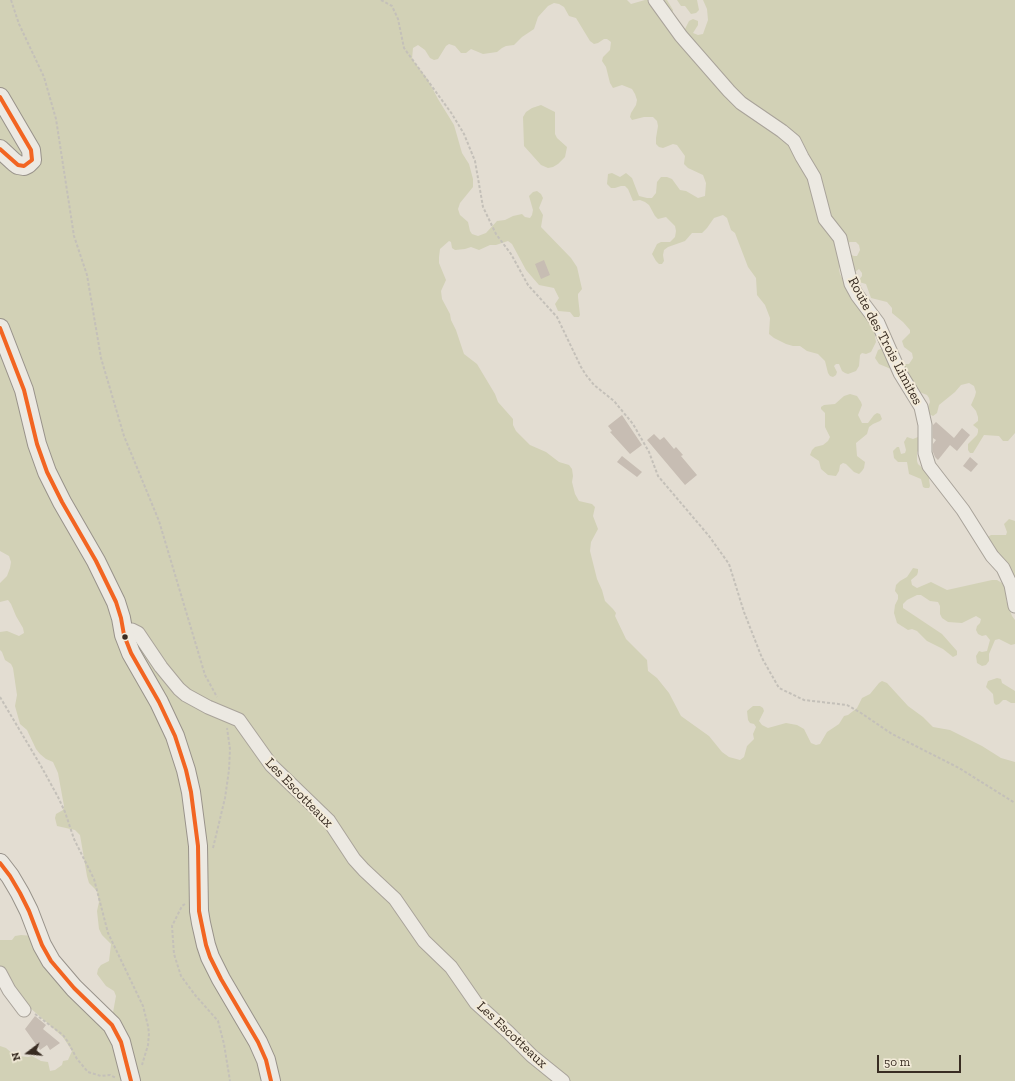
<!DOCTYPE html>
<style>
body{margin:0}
#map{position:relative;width:1015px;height:1081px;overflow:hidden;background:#e3ddd2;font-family:"Zilla Slab",serif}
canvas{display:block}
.north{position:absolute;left:8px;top:1033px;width:40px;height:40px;-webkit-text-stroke:3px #f3ebd9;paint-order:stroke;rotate:254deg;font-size:11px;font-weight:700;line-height:16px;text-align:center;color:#382c22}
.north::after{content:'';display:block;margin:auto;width:14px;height:18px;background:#382c22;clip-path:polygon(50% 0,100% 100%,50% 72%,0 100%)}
.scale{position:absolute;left:877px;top:1055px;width:84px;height:18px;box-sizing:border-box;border:2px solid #382c22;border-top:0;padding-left:5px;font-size:12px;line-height:14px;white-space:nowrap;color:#382c22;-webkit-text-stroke:3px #f3ebd9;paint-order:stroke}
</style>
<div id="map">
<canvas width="1015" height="1081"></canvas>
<div class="north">N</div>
<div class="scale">50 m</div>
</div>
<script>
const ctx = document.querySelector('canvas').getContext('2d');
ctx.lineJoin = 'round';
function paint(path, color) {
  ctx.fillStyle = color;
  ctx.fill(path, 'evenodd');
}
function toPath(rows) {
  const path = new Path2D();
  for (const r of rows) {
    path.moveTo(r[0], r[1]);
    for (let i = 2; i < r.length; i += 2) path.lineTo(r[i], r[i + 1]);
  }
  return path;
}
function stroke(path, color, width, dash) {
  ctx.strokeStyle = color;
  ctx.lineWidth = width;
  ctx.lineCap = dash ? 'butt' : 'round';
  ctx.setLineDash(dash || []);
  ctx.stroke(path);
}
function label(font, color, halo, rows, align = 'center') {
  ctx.font = font + ' "Zilla Slab",serif';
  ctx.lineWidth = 4;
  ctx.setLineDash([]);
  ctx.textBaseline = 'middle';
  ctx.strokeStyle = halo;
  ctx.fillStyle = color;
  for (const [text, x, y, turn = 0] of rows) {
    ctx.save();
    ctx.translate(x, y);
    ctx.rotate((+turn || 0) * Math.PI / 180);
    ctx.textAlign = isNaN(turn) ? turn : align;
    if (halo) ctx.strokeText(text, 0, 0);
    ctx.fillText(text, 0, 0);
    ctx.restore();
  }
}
paint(toPath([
 [0,0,627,0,631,4,645,0,667,0,673,10,672,14,679,35,685,29,689,21,693,19,698,21,698,25,693,33,698,35,703,34,708,20,707,9,703,0,1015,0,1015,433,1008,441,1003,441,999,436,984,435,973,453,970,453,968,450,968,444,977,435,978,432,978,429,973,425,978,421,978,417,976,411,971,405,975,396,976,392,974,386,969,383,961,385,955,392,939,405,937,413,933,416,929,414,928,407,930,402,929,398,927,395,917,391,891,369,879,364,875,358,878,350,883,348,901,364,909,364,913,358,912,353,904,347,902,341,910,333,910,330,903,322,892,313,892,308,887,302,871,298,866,284,859,282,859,280,862,276,862,273,859,269,852,274,849,254,854,256,857,256,860,250,859,245,856,242,850,242,838,248,841,262,839,269,840,274,843,280,874,324,874,330,876,342,871,352,866,354,862,353,860,355,859,366,856,371,848,374,845,373,842,371,839,364,836,364,834,366,837,372,836,375,833,377,830,376,828,373,825,361,818,354,807,351,800,346,793,346,786,344,774,338,769,334,770,318,765,305,757,295,756,278,748,267,735,233,731,230,727,218,723,215,714,218,707,228,702,233,692,233,685,241,668,247,664,250,663,255,664,261,662,264,659,264,656,261,652,254,657,244,661,242,670,242,675,237,676,231,675,226,666,217,658,219,655,216,649,205,645,202,640,200,633,201,628,189,625,186,621,186,615,188,611,188,607,184,608,174,612,173,620,177,626,173,632,178,637,191,639,196,647,198,652,198,656,193,657,182,661,177,667,177,672,179,680,190,686,191,698,198,705,196,706,183,703,175,688,168,684,164,685,156,677,145,673,144,663,148,659,147,656,144,656,138,658,126,657,121,653,117,644,117,632,120,630,117,631,113,636,105,637,100,635,94,632,89,622,85,613,88,610,83,606,67,602,61,603,57,610,50,611,42,607,39,604,39,598,43,594,44,590,41,576,18,569,16,564,7,559,4,554,3,548,6,538,17,534,29,522,37,514,45,506,46,502,48,497,52,483,54,471,49,466,53,461,53,455,46,449,44,446,46,438,59,434,60,430,58,425,50,418,45,413,48,412,59,428,80,438,99,454,125,462,153,469,164,473,179,473,187,460,203,458,209,460,215,468,222,470,231,472,234,478,236,486,233,497,221,505,220,513,216,522,214,525,217,530,218,532,215,533,210,529,196,533,192,537,191,541,194,543,198,539,208,543,215,541,227,571,258,577,267,582,289,578,294,578,297,580,315,579,317,574,317,570,312,558,311,555,304,559,298,554,288,539,285,526,270,512,244,508,241,496,245,490,245,479,250,471,247,465,249,455,250,452,248,451,242,449,241,440,249,439,257,439,263,446,280,441,291,442,299,450,314,451,320,456,330,464,354,477,364,495,394,498,402,513,419,513,425,516,431,530,445,546,452,559,462,569,465,572,469,573,476,572,482,575,494,579,501,592,504,595,507,593,516,598,529,591,542,590,551,597,579,602,590,605,601,613,609,616,613,615,616,626,639,647,660,648,671,657,678,669,693,681,716,709,736,722,752,729,757,740,760,744,757,747,746,754,739,753,734,756,727,754,724,750,723,748,720,747,711,753,706,760,706,763,708,764,711,759,721,762,725,768,728,786,723,797,725,804,729,811,743,816,745,820,744,827,732,839,724,844,716,848,715,857,708,862,698,870,694,879,683,882,681,887,683,908,706,923,717,933,727,950,730,982,746,1001,758,1015,762,1015,1081,0,1081,0,1046,6,1048,14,1055,18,1056,28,1057,32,1056,41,1061,48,1062,50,1071,55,1070,62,1065,63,1061,68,1060,72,1051,63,1037,28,1006,0,967,0,940,12,940,15,936,21,935,33,936,112,1018,116,996,114,991,106,986,97,974,98,969,101,965,109,961,111,944,102,935,99,929,97,911,99,902,97,891,89,883,87,876,80,835,75,830,57,826,55,818,56,814,63,810,64,806,58,773,53,762,46,759,40,754,36,749,27,730,20,724,15,706,17,695,13,668,11,664,5,660,2,652,0,650,0,632,7,631,19,636,24,633,23,628,16,616,11,604,8,600,0,602,0,583,7,576,10,568,11,562,9,556,0,551],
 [677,0,697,0,699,10,696,13,691,14,685,6,681,6],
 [541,105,555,112,555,134,557,138,567,147,565,157,558,164,553,167,548,168,541,165,524,146,523,117,526,112,532,108],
 [850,394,857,396,861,402,862,405,858,415,862,423,868,423,874,415,877,413,880,414,882,419,880,421,873,424,869,427,867,434,856,443,857,456,865,462,864,468,862,471,859,474,854,472,846,464,843,463,840,465,839,471,836,476,828,475,821,469,819,461,810,455,812,450,815,447,823,445,828,441,830,437,825,427,825,413,821,409,821,407,824,405,835,404,844,396],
 [907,437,913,439,918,437,919,439,920,449,917,452,917,461,918,464,930,475,929,479,930,486,929,488,925,488,923,487,921,479,909,474,907,462,898,462,894,458,893,451,897,447,899,447,901,454,905,453,906,450,904,442],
 [1009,519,1015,521,1015,579,986,538,991,535,1006,535,1007,532,1004,524],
 [913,568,918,569,918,572,917,575,911,580,912,585,917,588,931,582,947,590,992,580,997,580,1002,583,1005,587,1007,593,1006,600,1012,616,1015,620,1015,644,1011,645,999,639,995,640,989,654,989,661,986,665,982,666,977,663,976,656,979,651,982,652,987,651,990,640,986,635,982,636,978,634,976,630,977,626,980,623,981,619,976,616,962,623,948,622,942,618,940,614,940,606,938,602,930,601,921,595,917,595,907,600,903,604,903,608,942,634,957,651,957,655,953,657,943,649,927,641,917,631,912,629,908,630,897,623,894,613,895,605,898,599,898,595,895,591,896,585,900,581,907,577],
 [997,678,1001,679,1002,683,1015,691,1015,703,1011,703,1006,700,1003,700,999,704,996,705,994,703,993,694,986,687,988,681]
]), '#d2d1b6');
paint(toPath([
 [544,260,550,275,541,279,535,264],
 [622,415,642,445,630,454,610,432,612,431,608,426],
 [936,422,954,438,962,428,970,435,957,451,950,445,938,460,935,457,933,452,933,444,936,440,933,438,933,425],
 [654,434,660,440,664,437,674,449,676,447,683,455,681,456,697,475,685,485,647,440],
 [622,456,642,472,637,477,617,462],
 [970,457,978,464,971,472,963,466],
 [35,1016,46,1025,43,1029,60,1043,50,1050,47,1045,40,1050,25,1029]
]), '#c7bdb3');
const street = toPath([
 [655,0,681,36,729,91,741,103,782,131,794,141,802,157,814,177,825,219,840,238,851,284,857,295,878,323,900,373,921,407,925,425,925,453,929,466,963,510,992,556,1003,568,1011,585,1015,606],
 [123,631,132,630,138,633,161,667,179,689,186,695,208,707,239,720,271,765,329,821,354,859,364,870,395,899,424,941,451,967,476,1003,508,1032,532,1056,563,1081],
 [0,973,9,990,24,1010]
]);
const secondary = toPath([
 [0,97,31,150,32,160,28,164,24,166,18,165,14,162,0,149],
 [0,328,24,390,37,444,47,472,62,502,96,561,116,602,121,618,124,635,131,653,159,702,175,736,186,770,191,792,198,846,199,911,201,923,206,945,210,957,221,979,258,1042,266,1060,271,1081],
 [0,863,10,876,20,893,29,911,42,945,51,961,74,988,112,1025,121,1042,131,1081]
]);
stroke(street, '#a9a39a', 15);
stroke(secondary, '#98928a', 20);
stroke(toPath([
 [11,0,19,24,44,77,56,119,74,236,87,275,101,358,124,436,159,521,205,675,217,697],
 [381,0,392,6,398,19,404,48,452,114,464,134,475,161,483,207,496,234,511,254,528,285,557,317,581,367,586,375,594,385,614,401,633,424,649,452,658,476,709,536,729,564,744,612,762,658,779,688,804,700,847,705,861,713,892,734,959,768,1015,803],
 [0,697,41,766,58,797,65,812,74,839,94,879,108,933,143,1006,148,1026,149,1033,148,1045,142,1065],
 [213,848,225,798,229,770,230,749,227,728],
 [185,904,182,906,172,926,174,954,181,976,195,995,218,1021,224,1044,230,1081],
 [35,1014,63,1035,68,1042,77,1059,88,1072,101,1076,110,1075,116,1078]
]), '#c4c0b9', 2, [3, 2]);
stroke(street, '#ece9e2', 13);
stroke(secondary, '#ece9e2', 18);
stroke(toPath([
 [0,97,31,150,32,160,24,166,18,165,0,149],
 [0,328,24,390,37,444,47,472,62,502,96,561,116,602,121,618,124,635,131,653,159,702,175,736,186,770,191,792,198,846,199,911,206,945,210,957,221,979,258,1042,266,1060,271,1081],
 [0,863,10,876,20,893,29,911,42,945,51,961,74,988,112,1025,121,1042,131,1081]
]), '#f26522', 4);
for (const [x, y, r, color] of [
 [125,637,3.5,"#382c22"]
]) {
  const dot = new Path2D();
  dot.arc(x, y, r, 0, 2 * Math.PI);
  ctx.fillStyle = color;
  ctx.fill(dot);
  stroke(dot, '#f3ebd9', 1.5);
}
label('14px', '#382c22', '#f3ebd9', [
 ["Route des Trois Limites",885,341,62],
 ["Les Escotteaux",299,793,46],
 ["Les Escotteaux",512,1035,43]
]);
</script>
